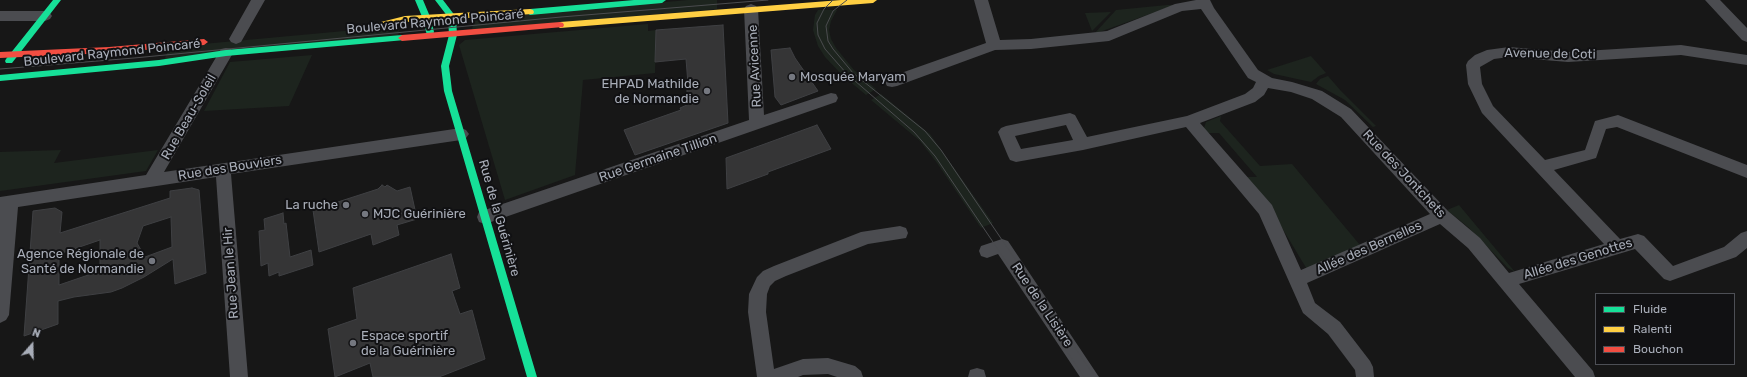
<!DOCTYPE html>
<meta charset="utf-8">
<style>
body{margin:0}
#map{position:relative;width:1747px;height:377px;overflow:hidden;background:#171717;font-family:Rubik,sans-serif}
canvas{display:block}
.legend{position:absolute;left:1595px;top:293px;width:140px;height:72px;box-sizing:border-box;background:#111113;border:1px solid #4d4f55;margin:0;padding:5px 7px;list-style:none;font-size:12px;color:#a8adb8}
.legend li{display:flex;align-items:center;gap:8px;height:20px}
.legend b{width:20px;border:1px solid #4d4f55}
.north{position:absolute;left:12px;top:325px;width:40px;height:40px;-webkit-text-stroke:3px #111113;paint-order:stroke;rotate:20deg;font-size:11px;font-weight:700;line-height:16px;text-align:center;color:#a8adb8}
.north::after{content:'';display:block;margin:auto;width:14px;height:18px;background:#a8adb8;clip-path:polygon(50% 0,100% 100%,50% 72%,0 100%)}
</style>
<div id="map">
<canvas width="1747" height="377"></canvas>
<ul class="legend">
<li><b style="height:5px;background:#16e098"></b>Fluide</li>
<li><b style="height:5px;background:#ffcf43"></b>Ralenti</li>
<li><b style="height:5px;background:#f24e42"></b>Bouchon</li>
</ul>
<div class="north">N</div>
</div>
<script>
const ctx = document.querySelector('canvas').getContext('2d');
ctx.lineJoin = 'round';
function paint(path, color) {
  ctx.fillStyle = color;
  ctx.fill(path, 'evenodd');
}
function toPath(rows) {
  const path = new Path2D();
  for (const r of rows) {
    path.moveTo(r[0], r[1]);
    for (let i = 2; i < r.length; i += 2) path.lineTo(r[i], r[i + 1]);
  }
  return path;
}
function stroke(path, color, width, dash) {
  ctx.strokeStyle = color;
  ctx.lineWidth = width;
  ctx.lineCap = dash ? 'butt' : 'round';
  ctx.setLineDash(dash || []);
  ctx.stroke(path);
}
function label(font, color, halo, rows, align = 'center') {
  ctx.font = font + ' Rubik,sans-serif';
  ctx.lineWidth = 4;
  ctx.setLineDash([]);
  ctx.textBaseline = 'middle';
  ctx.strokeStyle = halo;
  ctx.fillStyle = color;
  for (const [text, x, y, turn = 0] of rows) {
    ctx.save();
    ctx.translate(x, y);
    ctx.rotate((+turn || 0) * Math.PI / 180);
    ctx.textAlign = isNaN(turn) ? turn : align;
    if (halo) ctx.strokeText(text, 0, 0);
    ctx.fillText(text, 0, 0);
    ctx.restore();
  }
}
paint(toPath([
 [688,0,717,0,717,9,472,30,474,17,499,17],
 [1167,5,1175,5,1094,34,1116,10],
 [818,10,837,10,831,21,829,30,831,39,836,48,854,70,876,89,866,95,842,75,825,57,818,46,813,30,815,15],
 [1111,12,1092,31,1085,13],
 [400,24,398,37,164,60,170,47,377,28],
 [648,24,648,31,656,30,655,73,583,80,575,175,505,200,459,45,465,40],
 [312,55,289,106,204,111,230,62],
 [1311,56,1326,73,1319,76,1311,82,1274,74,1267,70],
 [1328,76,1341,91,1376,126,1373,127,1345,100,1316,84,1320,79],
 [881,94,930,134,993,223,981,228,937,163,920,141,871,100],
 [1221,116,1220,121,1260,166,1292,164,1360,245,1308,271,1270,208,1245,177,1257,177,1219,133,1205,133,1204,128,1206,122],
 [61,150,54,163,158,150,146,171,0,191,0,152],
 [1459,205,1515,272,1508,268,1468,227,1447,210]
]), '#1d241e');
const building = toPath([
 [723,25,728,123,635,155,624,130,681,110,680,108,687,105,687,84,688,84,686,59,655,62,656,30,723,25],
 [790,48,795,58,818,91,781,105,775,97,771,50,790,48],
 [817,125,831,149,768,172,768,174,727,189,726,158,817,125],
 [382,185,385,187,387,185,397,191,410,187,417,219,397,225,399,235,373,245,371,234,319,252,313,210,378,189,382,185],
 [192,188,199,190,206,273,175,284,173,259,144,277,122,288,111,292,74,297,58,301,58,324,24,336,33,211,55,208,62,212,60,233,170,198,170,191,192,188],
 [171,217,172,247,145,257,137,243,143,226,171,217],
 [100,240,100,271,59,285,59,254,100,240],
 [283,213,284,224,286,223,290,257,311,250,313,265,279,276,279,272,269,276,268,263,261,266,259,231,265,230,264,219,283,213],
 [451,254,460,288,452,291,460,314,472,310,485,359,439,377,373,377,370,363,335,377,328,329,357,319,353,288,451,254]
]);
paint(building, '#353536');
stroke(building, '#3f4043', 1);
paint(toPath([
 [251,0,265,0,241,42,236,44,231,42,229,39,251,0],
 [974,0,988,0,1000,40,1031,39,1107,31,1175,4,1196,0,1210,0,1214,8,1258,70,1272,78,1292,82,1322,91,1351,109,1448,211,1480,238,1509,273,1604,244,1482,113,1468,84,1466,65,1468,61,1475,55,1487,50,1509,47,1568,52,1681,45,1747,55,1747,65,1681,55,1568,62,1509,57,1494,59,1480,67,1482,84,1493,106,1545,160,1585,150,1595,121,1618,115,1747,165,1747,178,1617,127,1606,129,1596,158,1554,170,1620,239,1638,234,1644,236,1673,266,1724,247,1741,233,1747,231,1747,248,1736,257,1670,281,1664,279,1635,249,1519,284,1593,371,1595,377,1575,377,1468,248,1440,224,1307,283,1315,303,1340,322,1370,361,1373,367,1374,377,1356,377,1355,370,1328,334,1303,313,1259,214,1186,127,1083,150,1016,162,1010,160,1008,156,998,132,1001,128,1006,126,1070,113,1075,115,1087,137,1187,116,1245,94,1253,88,1256,82,1248,78,1201,9,1182,11,1109,41,1031,49,995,50,897,86,892,87,887,86,885,82,887,78,986,43,974,0],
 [1268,88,1291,92,1312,99,1341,117,1430,214,1301,270,1272,205,1200,123,1255,102,1264,95,1268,88],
 [1066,125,1073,140,1021,149,1015,136,1066,125],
 [1705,0,1720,0,1747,28,1747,42,1742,40,1705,0],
 [751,4,756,6,758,9,764,115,831,93,836,94,838,98,836,102,491,222,485,224,479,222,477,217,479,212,749,120,744,9,746,6,751,4],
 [0,11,45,11,50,13,52,16,50,19,45,21,0,21,0,11],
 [226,48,231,49,233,53,164,172,461,128,466,130,469,134,466,138,461,140,231,174,248,377,230,377,216,177,18,207,9,315,6,320,0,323,0,197,146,175,221,49,226,48],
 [900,226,906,228,908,233,906,238,868,244,786,276,775,281,770,286,767,294,766,312,774,369,803,359,828,358,855,366,861,371,863,377,837,377,828,374,803,375,798,377,757,377,748,312,749,294,757,277,763,271,774,266,861,232,900,226],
 [1002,239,1008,241,1099,377,1080,377,998,254,987,258,981,256,979,251,981,246,1002,239],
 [977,368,984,370,986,377,968,377,970,370,977,368]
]), '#4b4c50');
paint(toPath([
 [53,0,61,0,12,63,6,63,5,61,6,59,53,0],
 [415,0,423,0,431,19,434,32,433,34,427,34,426,32,423,19,415,0],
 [435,0,443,0,456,17,457,35,449,66,452,91,537,377,527,377,444,91,441,66,449,35,448,17,435,0],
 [634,0,666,0,662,3,530,15,526,12,530,9,634,0],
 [402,35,406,38,405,40,226,56,159,66,0,81,0,75,159,60,226,50,402,35]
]), '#16e098');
paint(toPath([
 [841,0,877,0,873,3,560,28,556,25,560,22,841,0],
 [530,9,533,10,534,12,533,14,405,22,373,30,356,31,352,28,356,25,373,24,405,16,530,9]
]), '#ffcf43');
paint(toPath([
 [560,22,563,23,564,25,563,27,402,41,398,38,402,35,560,22],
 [204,39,208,42,204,45,109,53,0,58,0,52,109,47,204,39]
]), '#f24e42');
stroke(toPath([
 [833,0,824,9,817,23,818,35,825,49,847,74,914,132,935,156,1084,377],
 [847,0,833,11,826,26,828,41,833,49,853,73,925,131,941,150,1095,377],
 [0,69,134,58,561,17,768,0]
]), '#4b4c4f', 1);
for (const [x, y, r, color] of [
 [792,77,4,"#757880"],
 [707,91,4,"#757880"],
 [346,205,4,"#757880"],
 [365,214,4,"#757880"],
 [152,261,4,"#757880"],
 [353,343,4,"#757880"]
]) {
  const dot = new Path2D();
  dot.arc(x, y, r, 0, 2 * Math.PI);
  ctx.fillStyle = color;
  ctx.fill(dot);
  stroke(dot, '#111113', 1.5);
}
label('13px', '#a8adb8', '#111113', [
 ["Boulevard Raymond Poincaré",435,22,-5],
 ["Boulevard Raymond Poincaré",112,53,-6],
 ["Avenue de Coti",1550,54,1],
 ["Rue Avicenne",755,66,-93],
 ["Rue Beau-Soleil",189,117,-60],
 ["Rue Germaine Tillion",658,158,-19],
 ["Rue des Bouviers",230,168,-9],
 ["Rue des Jontchets",1404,174,47],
 ["Rue de la Guérinière",499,218,74],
 ["Allée des Bernelles",1369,248,-24],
 ["Allée des Genottes",1578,259,-17],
 ["Rue Jean le Hir",231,273,-94],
 ["Rue de la Lisière",1042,305,56]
]);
label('13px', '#a8adb8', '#111113', [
 ["Mosquée Maryam",800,77],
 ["EHPAD Mathilde",699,84,"right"],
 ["de Normandie",699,99,"right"],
 ["La ruche",338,205,"right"],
 ["MJC Guérinière",373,214],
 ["Agence Régionale de",144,254,"right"],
 ["Santé de Normandie",144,269,"right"],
 ["Espace sportif",361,336],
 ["de la Guérinière",361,351]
], 'left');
</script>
